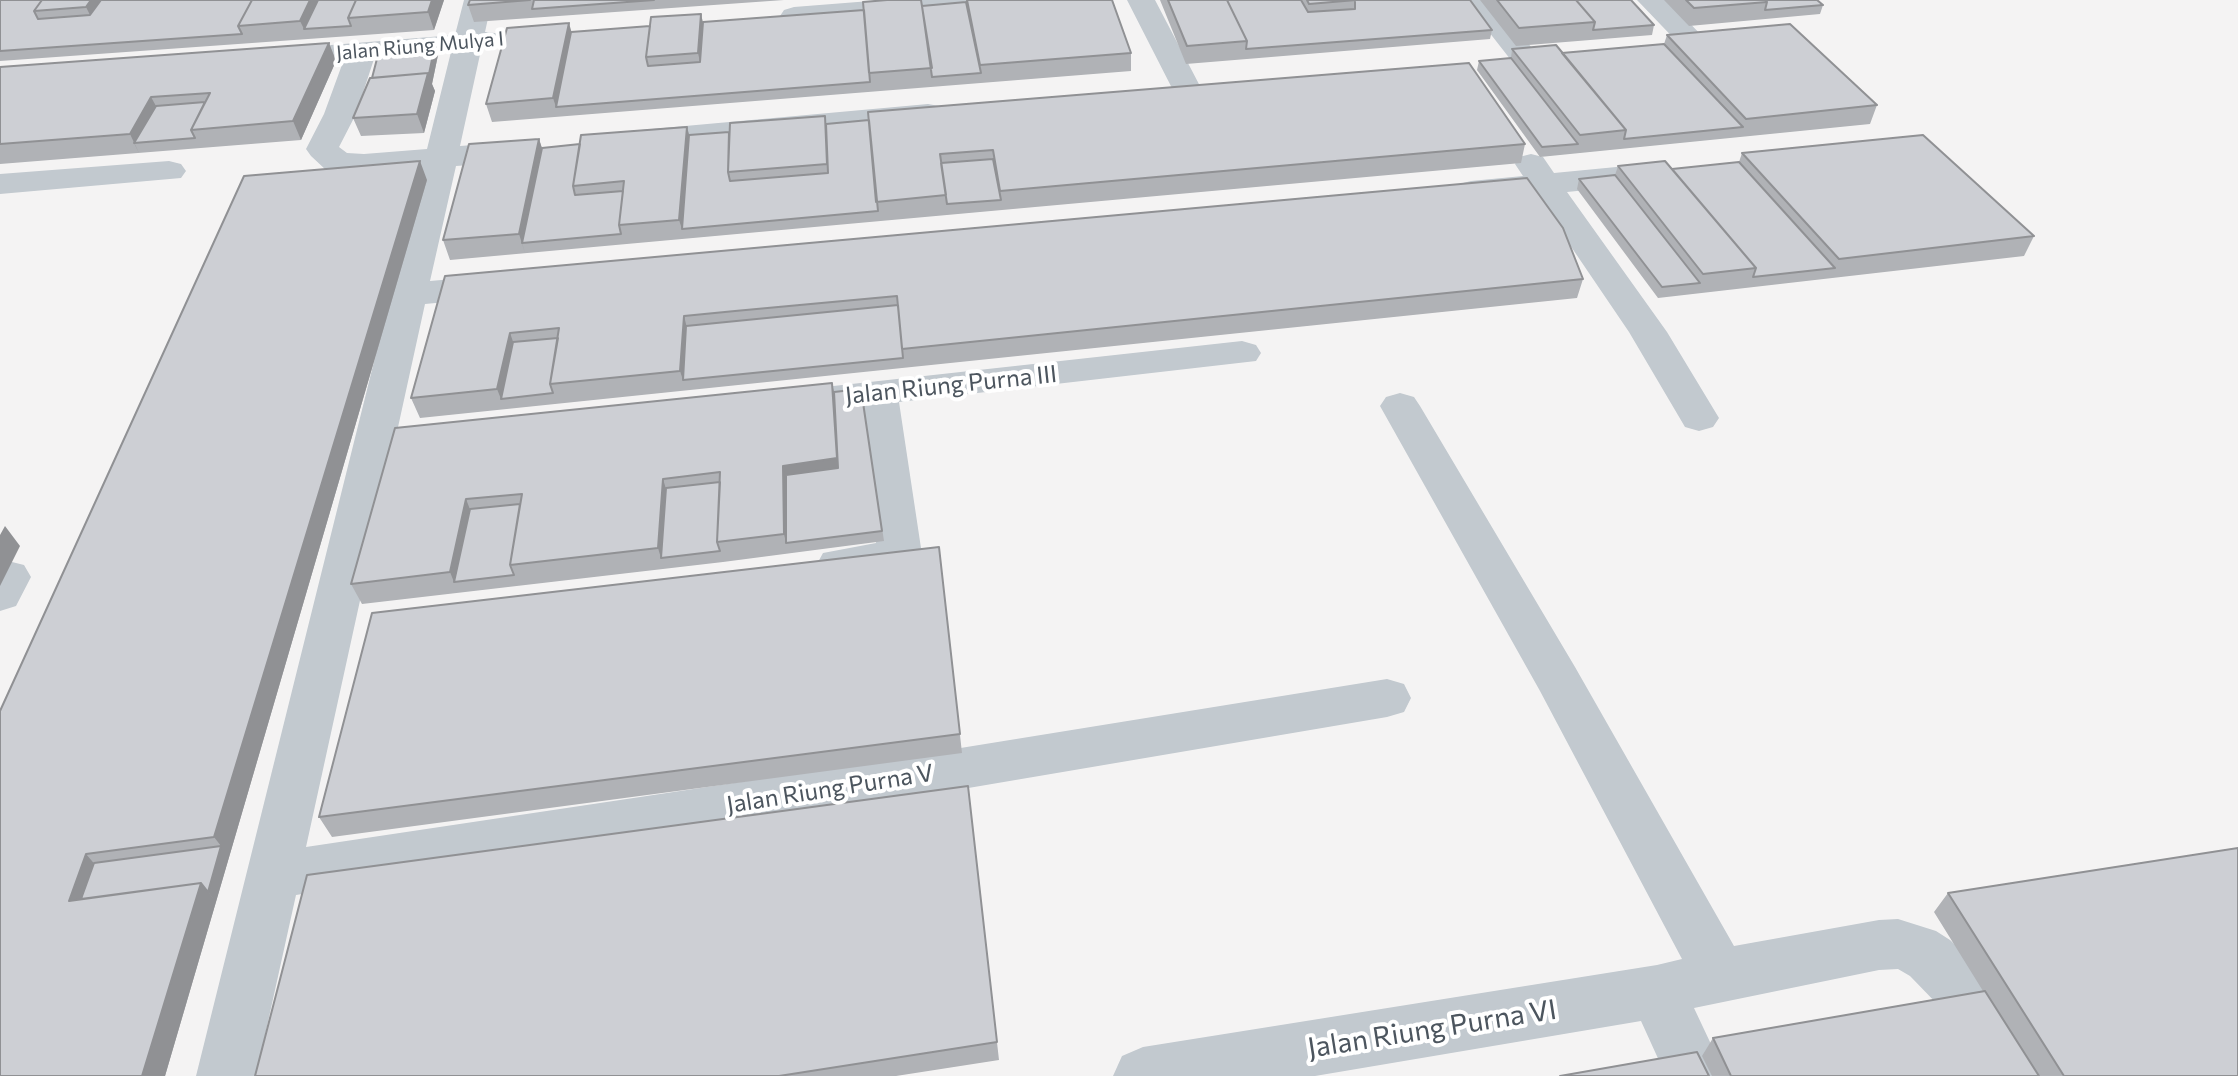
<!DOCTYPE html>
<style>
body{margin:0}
canvas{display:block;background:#f4f3f3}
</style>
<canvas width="2238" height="1076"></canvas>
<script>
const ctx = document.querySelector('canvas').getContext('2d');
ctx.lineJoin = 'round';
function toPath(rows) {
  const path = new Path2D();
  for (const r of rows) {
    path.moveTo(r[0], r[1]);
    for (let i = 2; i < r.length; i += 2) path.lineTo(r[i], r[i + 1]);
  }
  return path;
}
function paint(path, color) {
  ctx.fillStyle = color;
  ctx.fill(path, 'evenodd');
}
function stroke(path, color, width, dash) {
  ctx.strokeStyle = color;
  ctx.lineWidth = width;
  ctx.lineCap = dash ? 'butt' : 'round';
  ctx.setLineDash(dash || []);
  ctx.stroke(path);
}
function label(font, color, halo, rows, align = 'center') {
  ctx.font = font + ' Commissioner,sans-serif';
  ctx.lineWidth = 8;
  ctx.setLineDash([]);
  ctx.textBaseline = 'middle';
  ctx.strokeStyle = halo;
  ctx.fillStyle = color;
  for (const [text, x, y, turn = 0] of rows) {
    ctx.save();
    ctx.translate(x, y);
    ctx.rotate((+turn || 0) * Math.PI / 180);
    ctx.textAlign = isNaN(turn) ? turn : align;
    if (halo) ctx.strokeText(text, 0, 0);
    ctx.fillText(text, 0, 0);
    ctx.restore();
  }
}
paint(toPath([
 [464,0,492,0,485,32,504,34,509,40,504,46,481,50,460,146,525,141,536,144,541,151,536,158,525,161,456,166,430,281,499,275,512,278,517,286,512,294,499,297,425,304,306,847,874,762,1387,679,1404,684,1411,698,1404,712,1387,717,874,804,296,895,256,1076,196,1076,422,169,338,173,326,170,311,156,306,149,324,114,343,62,321,60,316,54,321,48,331,45,455,35,464,0],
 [451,52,427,149,364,154,347,153,339,147,356,114,374,59,451,52],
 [883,0,997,0,993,6,983,8,794,25,784,22,780,16,784,10,794,7,883,0],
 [1127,0,1155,0,1201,88,1197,94,1186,97,1175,94,1127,0],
 [1464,0,1493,0,1540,58,1536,64,1525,67,1514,64,1464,0],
 [1637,0,1667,0,1710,44,1705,50,1695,53,1685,50,1637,0],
 [928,104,939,106,944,113,939,120,630,151,619,148,614,141,619,134,630,131,928,104],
 [1531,154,1543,157,1554,173,1637,165,1649,168,1654,175,1649,182,1637,185,1567,192,1667,332,1719,418,1713,427,1699,431,1685,427,1629,332,1536,195,1471,201,1459,198,1454,191,1459,184,1471,181,1523,176,1515,164,1519,157,1531,154],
 [169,161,181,164,186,171,181,178,0,194,0,174,169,161],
 [1242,341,1256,345,1261,353,1256,361,899,402,921,548,911,566,886,574,839,580,823,575,817,564,823,553,876,543,860,407,802,413,788,409,782,400,788,391,1242,341],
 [1400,393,1414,397,1420,406,1575,667,1734,946,1879,920,1898,919,1936,931,1950,940,1981,970,2039,1056,2048,1076,1984,1076,1941,1008,1910,976,1898,969,1879,970,1694,1008,1726,1076,1666,1076,1641,1021,1315,1076,1113,1076,1122,1056,1143,1047,1657,965,1682,959,1540,691,1380,406,1386,397,1400,393],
 [8,561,24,565,31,577,16,606,0,611,0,563,8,561]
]), '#c2c9cf');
paint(toPath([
 [0,0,444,0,434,30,0,61],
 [470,0,784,0,474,22,468,5],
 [966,0,1112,0,1131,53,1131,71,492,122,486,104,571,32,966,2],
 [1160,0,1470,0,1492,30,1490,39,1186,64],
 [1480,0,1631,0,1654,25,1652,35,1516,46],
 [1664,0,1817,0,1823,5,1820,14,1689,26],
 [1667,35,1877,105,1870,124,1540,157,1477,70,1479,61,1511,58,1512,49,1562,53,1664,44],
 [329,43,336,61,301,140,0,164,0,67],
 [438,55,432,84,435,91,424,133,361,136,353,118,372,78],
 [825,116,826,124,1525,144,1521,163,450,260,443,240,539,139,542,148,729,132],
 [1742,153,2034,236,2024,256,1658,298,1577,189,1579,179,1615,175,1618,166,1672,169,1739,162],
 [427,180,165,1076,0,711],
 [445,276,1583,279,1577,298,420,418,411,398],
 [832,383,834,392,861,389,884,541,723,562,362,604,351,584,395,428],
 [939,547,962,753,332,837,319,817],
 [968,786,999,1060,896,1076,255,1076],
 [1948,893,2238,1076,1712,1076,1702,1056,1713,1038,1983,991,1934,912]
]), '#b0b2b6');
paint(toPath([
 [91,0,112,0,95,25,86,7],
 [310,0,326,0,304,29,300,21],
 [432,0,444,0,434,30,428,12],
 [701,14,705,31,702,71,698,53],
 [569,23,574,41,556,107,553,98],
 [329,43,336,61,301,140,293,121],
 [435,45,438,55,432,84,435,91,424,133,417,114],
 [151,97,161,115,134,143,139,153,130,134],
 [687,127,692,145,682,229,679,220],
 [539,139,545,158,522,243,525,253,519,234],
 [420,161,427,180,216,902,208,892,221,846,214,837],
 [684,316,689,336,683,380,680,371],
 [510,333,517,353,501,399,497,389],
 [832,383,836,403,840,479,786,543,784,534,783,466],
 [663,479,669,499,661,558,658,548],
 [466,499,474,520,454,582,450,572],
 [5,526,20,546,0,586,0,535],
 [86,854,103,874,77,910,69,901],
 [201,883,216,902,165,1076,142,1076]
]), '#909194');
const building = toPath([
 [0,0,42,0,34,11,38,19,90,15,101,0,252,0,238,26,242,34,0,51,0,0],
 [42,0,91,0,86,7,34,11,42,0],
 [252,0,310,0,300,21,238,26,252,0],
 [318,0,356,0,348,18,351,26,304,29,318,0],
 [356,0,432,0,428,12,348,18,356,0],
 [470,0,530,0,468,5,470,0],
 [534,0,654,0,532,9,534,0],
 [887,0,921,0,932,68,869,73,863,2,887,0],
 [967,0,1112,0,1131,53,980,65,967,0],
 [1168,0,1227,0,1247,41,1187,46,1168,0],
 [1227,0,1301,0,1308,12,1355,9,1355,0,1470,0,1492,30,1246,49,1247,41,1227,0],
 [1307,0,1356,0,1309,4,1307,0],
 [1497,0,1576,0,1595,22,1519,28,1497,0],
 [1576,0,1631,0,1654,25,1593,30,1595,22,1576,0],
 [1686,0,1765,0,1767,2,1694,8,1686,0],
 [1765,0,1817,0,1823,5,1765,10,1767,2,1765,0],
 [966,2,981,73,932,77,922,6,966,2],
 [864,10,870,82,556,107,571,32,650,26,646,57,648,66,700,62,703,22,864,10],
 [701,14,698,53,646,57,651,17,701,14],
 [569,23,553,98,486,104,507,28,569,23],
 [1790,24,1877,105,1746,119,1667,35,1790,24],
 [329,43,293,121,191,130,210,93,151,97,130,134,0,144,0,67,329,43],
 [1664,44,1743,127,1624,139,1626,130,1562,53,1664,44],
 [435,45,429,74,428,74,428,73,372,78,379,51,435,45],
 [1556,45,1626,130,1580,135,1512,49,1556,45],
 [1511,58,1578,144,1542,147,1479,61,1511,58],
 [1469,63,1525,144,1000,191,993,150,940,154,946,195,876,202,868,112,1469,63],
 [428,73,417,114,353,118,370,78,428,73],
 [205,102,191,130,195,138,134,143,156,106,205,102],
 [825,116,827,164,728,172,730,123,825,116],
 [869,120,878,211,682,229,689,135,729,132,728,172,730,181,828,173,826,124,869,120],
 [687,127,679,220,619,225,624,181,573,186,581,135,687,127],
 [1923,135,2034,236,1839,259,1742,153,1923,135],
 [539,139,519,234,443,240,469,144,539,139],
 [580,144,573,186,575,195,623,191,619,225,621,234,522,243,542,148,580,144],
 [993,159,1001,200,947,204,941,163,993,159],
 [420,161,214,837,86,854,69,901,201,883,142,1076,0,1076,0,711,244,176,420,161],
 [1665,161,1756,268,1703,274,1618,166,1665,161],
 [1739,162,1835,268,1753,277,1756,268,1672,169,1739,162],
 [1615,175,1700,283,1662,287,1579,179,1615,175],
 [1527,178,1563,228,1583,279,902,349,897,296,735,311,684,316,680,371,550,384,559,328,510,333,497,389,411,398,445,276,1527,178],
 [898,305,903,358,683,380,686,326,898,305],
 [558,338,550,384,553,393,501,399,513,342,558,338],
 [832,383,837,458,783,466,784,534,717,542,720,472,663,479,658,548,510,565,522,494,466,499,450,572,351,584,395,428,832,383],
 [861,389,882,531,786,543,786,475,838,468,834,392,861,389],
 [720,482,717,542,720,551,661,558,666,488,720,482],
 [520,504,510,565,514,575,454,582,470,509,520,504],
 [939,547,960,734,319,817,372,613,939,547],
 [968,786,997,1042,779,1076,255,1076,307,875,968,786],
 [221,846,208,892,201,883,81,899,94,863,221,846],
 [2238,848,2238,1076,2064,1076,1948,893,2238,848],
 [1985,991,2039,1076,1731,1076,1713,1038,1985,991],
 [1697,1052,1709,1076,1560,1076,1697,1052]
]);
paint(building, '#cdcfd4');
stroke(building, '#909194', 2);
label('20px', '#4c555e', '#fff', [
 ["Jalan Riung Mulya I",420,46,-5]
]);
label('24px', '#4c555e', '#fff', [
 ["Jalan Riung Purna III",951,385,-6],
 ["Jalan Riung Purna V",830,789,-9]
]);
label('28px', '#4c555e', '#fff', [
 ["Jalan Riung Purna VI",1432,1029,-9]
]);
</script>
